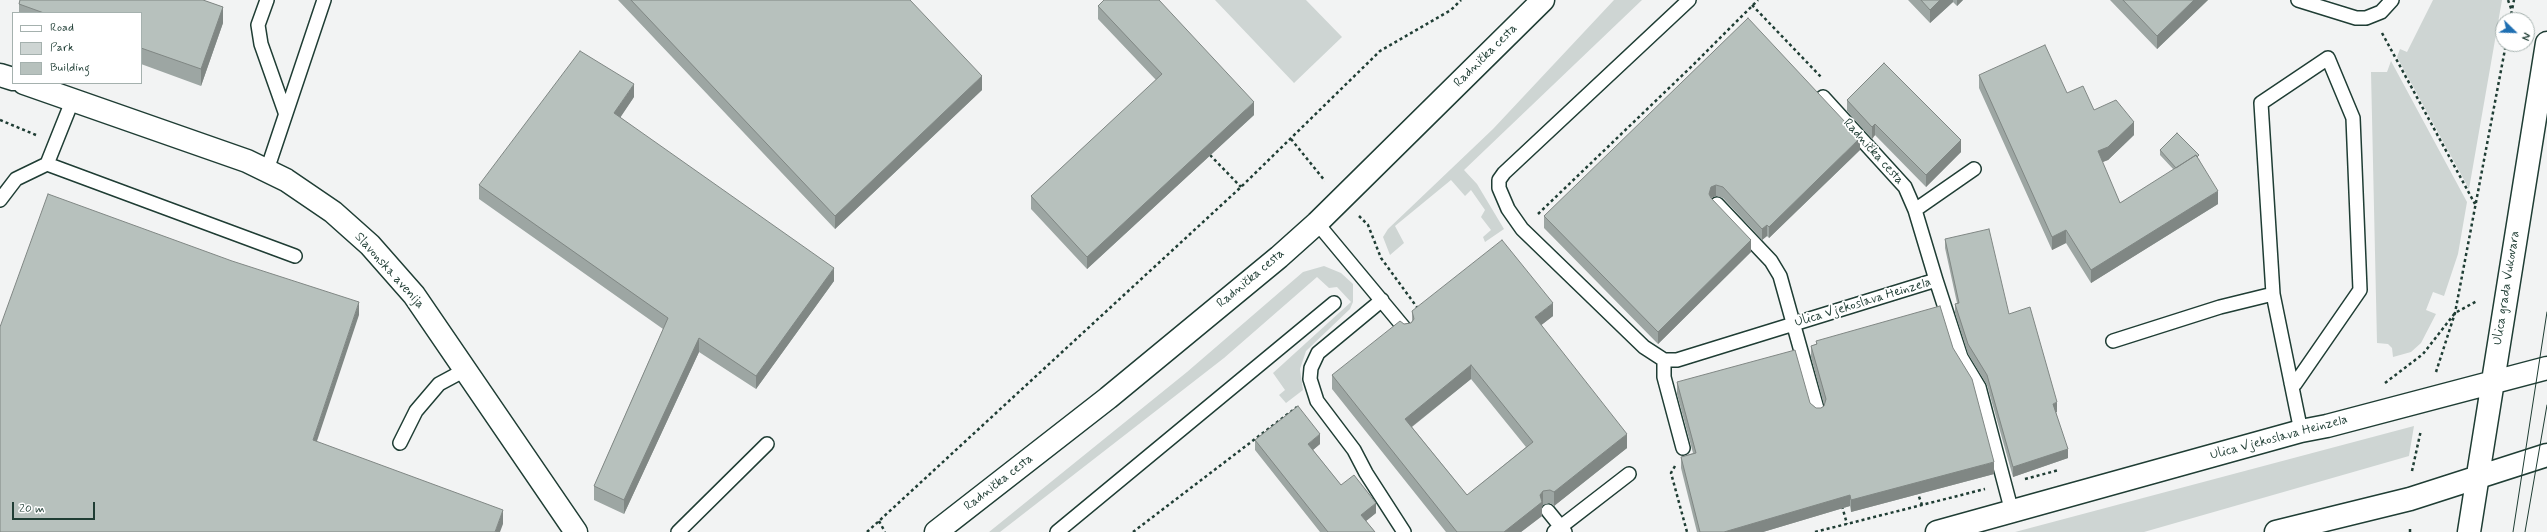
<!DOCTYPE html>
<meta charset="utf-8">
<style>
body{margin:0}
#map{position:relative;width:2547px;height:532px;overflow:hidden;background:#f2f3f3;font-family:Mynerve,sans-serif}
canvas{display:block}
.legend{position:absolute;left:12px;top:12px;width:130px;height:72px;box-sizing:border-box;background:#fff;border:1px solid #a5b1ae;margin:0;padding:5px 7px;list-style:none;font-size:12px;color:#1f3d34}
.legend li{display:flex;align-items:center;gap:8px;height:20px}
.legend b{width:20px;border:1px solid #a5b1ae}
.north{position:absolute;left:2495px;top:12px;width:40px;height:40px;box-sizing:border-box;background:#fff;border:1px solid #a5b1ae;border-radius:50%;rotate:113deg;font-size:11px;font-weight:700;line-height:16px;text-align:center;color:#1f3d34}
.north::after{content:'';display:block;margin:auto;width:14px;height:18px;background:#1f6fb2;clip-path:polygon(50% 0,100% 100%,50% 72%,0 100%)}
.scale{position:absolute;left:12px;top:502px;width:83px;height:18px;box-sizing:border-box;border:2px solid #1f3d34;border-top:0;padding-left:5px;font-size:12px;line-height:14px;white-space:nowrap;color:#1f3d34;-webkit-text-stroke:3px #fff;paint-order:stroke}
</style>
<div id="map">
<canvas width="2547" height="532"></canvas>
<ul class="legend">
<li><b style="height:5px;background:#fff"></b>Road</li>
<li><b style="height:11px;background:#ced5d3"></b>Park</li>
<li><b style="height:11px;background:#b7c1bd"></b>Building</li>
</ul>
<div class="north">N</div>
<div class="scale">20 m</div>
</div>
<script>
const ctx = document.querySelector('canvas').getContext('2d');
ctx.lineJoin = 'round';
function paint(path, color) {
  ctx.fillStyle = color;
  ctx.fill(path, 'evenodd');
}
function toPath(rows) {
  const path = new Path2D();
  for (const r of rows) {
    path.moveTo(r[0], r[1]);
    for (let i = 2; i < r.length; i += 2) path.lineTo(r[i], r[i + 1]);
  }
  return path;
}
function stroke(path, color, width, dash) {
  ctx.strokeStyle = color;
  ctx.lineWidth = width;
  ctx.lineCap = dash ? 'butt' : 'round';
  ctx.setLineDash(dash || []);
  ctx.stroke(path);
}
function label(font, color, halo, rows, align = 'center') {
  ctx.font = font + ' Mynerve,sans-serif';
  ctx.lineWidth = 3.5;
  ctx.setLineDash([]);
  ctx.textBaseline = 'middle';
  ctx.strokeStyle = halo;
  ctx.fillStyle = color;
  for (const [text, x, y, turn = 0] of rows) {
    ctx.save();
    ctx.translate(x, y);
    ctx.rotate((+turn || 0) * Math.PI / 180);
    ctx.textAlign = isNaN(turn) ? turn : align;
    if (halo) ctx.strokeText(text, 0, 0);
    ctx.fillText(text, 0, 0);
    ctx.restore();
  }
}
paint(toPath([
 [1215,0,1306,0,1342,37,1294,83],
 [1614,0,1642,0,1464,170,1477,184,1504,229,1485,242,1483,237,1491,230,1481,217,1485,210,1471,190,1465,196,1451,180,1395,226,1404,243,1390,255,1383,237,1388,229,1493,129],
 [2433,0,2502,0,2469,189,2397,57,2400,49,2407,52],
 [2391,61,2467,202,2458,254,2444,296,2433,292,2426,310,2436,314,2421,343,2411,352,2393,357,2392,348,2388,344,2377,343,2371,72,2387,72],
 [1324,266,1341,273,1353,284,1353,302,1350,309,1306,351,1300,369,1303,390,1286,403,1279,395,1285,390,1273,373,1351,302,1337,287,1329,288,1317,277,1224,358,1000,532,989,532,1187,372,1303,272],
 [2414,426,2409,456,2144,532,2015,532]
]), '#ced5d3');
const service = toPath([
 [267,0,258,25,261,44,285,112],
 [1689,0,1504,173,1499,180,1499,188,1508,209,1522,229,1644,347,1664,360,1677,360,1936,280,1961,357,1979,387,2012,512],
 [2298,0,2356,18,2366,18,2381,12,2392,0],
 [1823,97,1905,187,1915,210,1936,280],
 [73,99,47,164,295,256],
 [267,170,324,0],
 [0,200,16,179,47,164],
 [1717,204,1771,261,1780,276,1818,412],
 [1915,210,1974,169],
 [1317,223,1406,330],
 [1382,300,1318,353,1311,368,1310,379,1317,401,1354,450,1366,473,1404,532],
 [2113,341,2220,307,2273,294],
 [1664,360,1664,377,1683,448],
 [2291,383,2295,384,2360,290,2353,118,2328,58,2261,103,2273,294,2296,407,2301,431],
 [400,443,416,411,439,384,465,370],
 [1548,511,1565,532],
 [678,532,767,444],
 [1057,532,1334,303],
 [1554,532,1629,474]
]);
const minor = toPath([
 [0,75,13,79],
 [24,83,247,161,286,180,333,212,370,245,414,295,576,532]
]);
const tertiary = toPath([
 [936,532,1108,398,1279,257,1317,223,1543,0],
 [2469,532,2478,475]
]);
const secondary = toPath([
 [2478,475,2547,43],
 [1937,532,2301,431,2327,426,2547,368],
 [2276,532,2410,499,2547,455]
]);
stroke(service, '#1f3d34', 16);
stroke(minor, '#1f3d34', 25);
stroke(tertiary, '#1f3d34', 25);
stroke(secondary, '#1f3d34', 25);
stroke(toPath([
 [2508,0,2512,11],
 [1752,5,1821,77],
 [2510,20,2514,0],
 [2382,33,2475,204],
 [0,120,36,135],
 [1291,139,1325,181],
 [1210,155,1241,187],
 [1538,214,1692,66,1758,0],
 [1359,216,1368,225,1381,258,1419,310],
 [2436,372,2455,313,2506,44],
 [2385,383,2423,354,2455,313,2477,301],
 [1675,466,1671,473,1687,532],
 [2412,471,2421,430],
 [2025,479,2059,470],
 [1917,491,1922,505],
 [1842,506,1847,524],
 [879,521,885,532],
 [867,532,1241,187,1380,51,1451,10,1461,0],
 [1133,532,1297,407],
 [1815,532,1985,489],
 [2410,532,2410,526]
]), '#1f3d34', 2.5, [3, 3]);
stroke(service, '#fff', 13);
stroke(minor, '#fff', 22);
stroke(tertiary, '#fff', 22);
stroke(secondary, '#fff', 22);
stroke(toPath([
 [2513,532,2547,312],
 [2525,532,2547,405]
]), '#1f3d34', 1);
paint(toPath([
 [20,0,203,0,223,7,223,23,201,86,141,64,141,13,19,13,19,4],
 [618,0,910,0,982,90,835,229],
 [1908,0,1963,0,1957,6,1953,2,1930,23],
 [2110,0,2208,0,2157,49],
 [1098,6,1254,115,1087,269,1031,209,1031,196,1156,80,1098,19],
 [1979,75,2067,93,2134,135,2108,160,2102,162,2120,203,2174,170,2160,155,2160,150,2199,159,2218,204,2091,283,2066,243,2052,250,1979,88],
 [634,97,620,117,834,281,756,389,699,352,624,514,594,500,594,486,663,329,479,199,479,185],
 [1847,100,1961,152,1926,187,1875,135,1872,139,1847,111],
 [1860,150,1769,238,1767,236,1762,240,1723,198,1716,196,1711,198,1751,252,1658,344,1544,228,1544,216],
 [1945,239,2009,314,2057,412,2056,412,2068,458,2013,477,1987,385,1968,354,1955,313,1955,304,1957,303,1945,248],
 [1412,311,1553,316,1541,325,1627,448,1554,506,1550,503,1543,505,1542,507,1542,516,1521,532,1446,532,1332,389,1332,375,1404,324,1411,323,1412,321],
 [1471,379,1526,447,1467,495,1412,427],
 [1816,341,1994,474,1851,512,1850,506,1763,532,1697,532,1681,468,1681,457,1693,453,1677,394,1677,382,1810,403,1816,408,1821,408,1824,406,1824,405,1811,357,1811,346,1816,344],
 [1255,440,1320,444,1313,450,1341,485,1376,513,1366,521,1375,532,1320,532,1255,450]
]), '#9da6a3');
paint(toPath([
 [1940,0,1953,0,1953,2,1930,23,1930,10],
 [1957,0,1963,0,1957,6],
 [2194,0,2208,0,2157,49,2157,36],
 [223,7,223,23,201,86,201,69],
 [982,76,982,90,835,229,835,216],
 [634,84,634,97,614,127,614,113],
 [1254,102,1254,115,1087,269,1087,257],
 [2134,122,2134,135,2108,160,2098,164,2098,151],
 [1875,124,1875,135,1872,139,1872,127],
 [1860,138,1860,150,1769,238,1769,227],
 [1961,140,1961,152,1926,187,1926,175],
 [1716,185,1716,196,1711,198,1709,194,1711,187],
 [2218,191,2218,204,2091,283,2091,270],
 [1767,225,1767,236,1762,240,1762,229],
 [2066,230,2066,243,2052,250,2052,237],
 [1751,240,1751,252,1658,344,1658,332],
 [834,268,834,281,756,389,756,376],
 [359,302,359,315,313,453,313,440],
 [1553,303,1553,316,1535,330,1535,317],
 [699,338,699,352,624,514,624,500],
 [1471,365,1471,379,1405,432,1405,419],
 [2057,402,2057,412,2053,413,2053,404],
 [1320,434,1320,444,1308,454,1308,444],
 [1627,434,1627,448,1554,506,1554,492],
 [2068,449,2068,458,2013,477,2013,467],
 [1994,462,1994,474,1851,512,1851,500],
 [1543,491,1543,505,1542,507,1542,516,1521,532,1504,532,1540,495],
 [1850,495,1850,506,1763,532,1724,532],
 [1376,503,1376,513,1361,525,1361,515],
 [503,510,503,524,500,532,495,532]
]), '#808784');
const building = toPath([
 [20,0,203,0,223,7,201,69,141,48,141,13,44,13,19,4,20,0],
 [631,0,910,0,982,76,835,216,631,0],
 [1104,0,1159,0,1254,102,1087,257,1031,196,1162,74,1098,6,1104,0],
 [1921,0,1940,0,1930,10,1921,0],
 [2123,0,2194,0,2157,36,2123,0],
 [1748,18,1860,138,1769,227,1767,225,1762,229,1723,187,1716,185,1711,187,1709,194,1711,198,1751,240,1658,332,1544,216,1748,18],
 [2045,45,2067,93,2083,86,2094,110,2116,100,2134,122,2108,147,2098,151,2120,203,2196,155,2218,191,2091,270,2066,230,2052,237,1979,75,2045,45],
 [580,51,634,84,614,113,834,268,756,376,699,338,624,500,594,486,668,318,479,185,580,51],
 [1884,63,1961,140,1926,175,1875,124,1872,127,1847,100,1884,63],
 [2177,133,2199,155,2197,157,2196,155,2176,168,2160,150,2177,133],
 [48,194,232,261,359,302,313,440,503,510,495,532,0,532,0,327,48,194],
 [1989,229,2009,314,2030,307,2057,402,2053,404,2068,449,2013,467,1987,375,1968,344,1955,304,1959,303,1945,239,1989,229],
 [1502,240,1553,303,1535,317,1627,434,1554,492,1550,490,1543,491,1540,495,1542,502,1504,532,1457,532,1332,375,1400,321,1404,324,1411,323,1414,319,1412,311,1502,240],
 [1471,365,1533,442,1467,495,1405,419,1471,365],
 [1940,306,1953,348,1972,379,1994,462,1851,500,1850,495,1724,532,1700,532,1681,457,1696,453,1677,382,1795,350,1810,403,1816,408,1821,408,1824,406,1826,399,1811,346,1817,344,1816,341,1940,306],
 [1298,406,1320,434,1308,444,1341,485,1354,475,1376,503,1361,515,1375,532,1328,532,1255,440,1298,406]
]);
paint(building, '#b7c1bd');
stroke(building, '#808784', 1);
label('13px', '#1f3d34', '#fff', [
 ["Radnička cesta",1486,56,-45],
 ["Radnička cesta",1873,152,48],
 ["Slavonska avenija",389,271,48],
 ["Radnička cesta",1251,279,-40],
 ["Ulica grada Vukovara",2507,288,-81],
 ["Ulica Vjekoslava Heinzela",1863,303,-17],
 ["Ulica Vjekoslava Heinzela",2279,438,-15],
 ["Radnička cesta",999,483,-38]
]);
</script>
